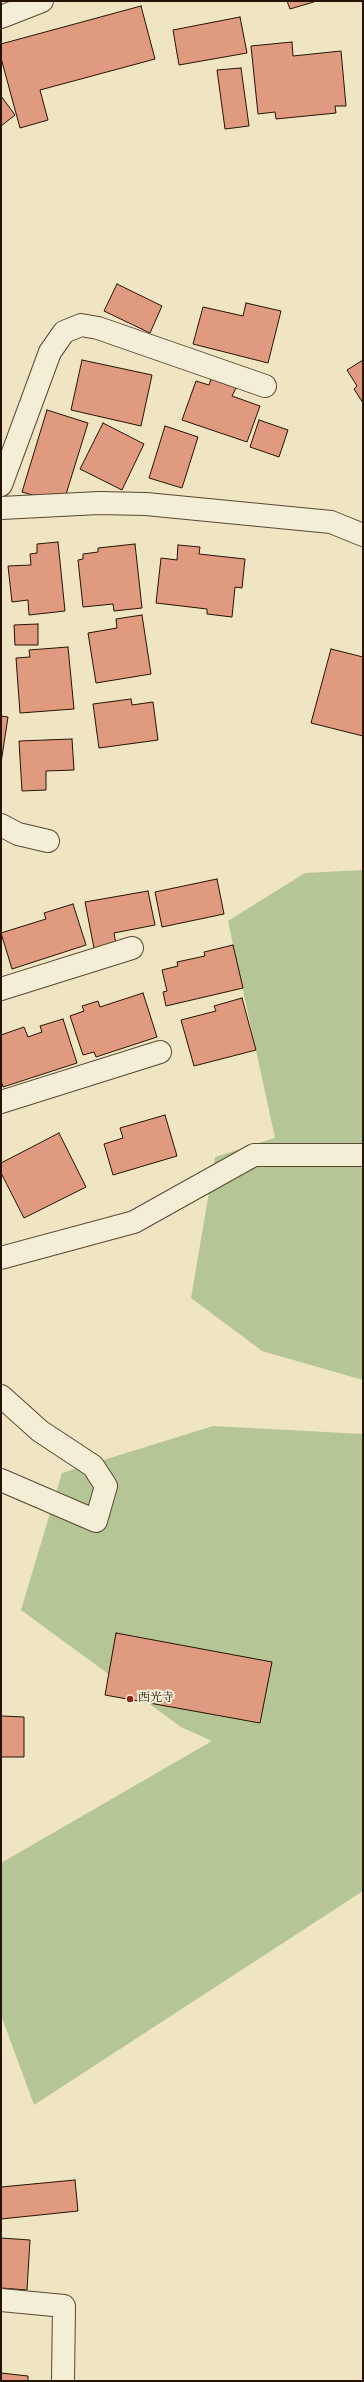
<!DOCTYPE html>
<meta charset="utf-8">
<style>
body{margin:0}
#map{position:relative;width:364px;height:2382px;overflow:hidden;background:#efe5c2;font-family:"IM FELL English",serif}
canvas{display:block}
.frame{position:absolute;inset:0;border:2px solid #261304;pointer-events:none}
</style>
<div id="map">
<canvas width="364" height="2382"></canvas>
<div class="frame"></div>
</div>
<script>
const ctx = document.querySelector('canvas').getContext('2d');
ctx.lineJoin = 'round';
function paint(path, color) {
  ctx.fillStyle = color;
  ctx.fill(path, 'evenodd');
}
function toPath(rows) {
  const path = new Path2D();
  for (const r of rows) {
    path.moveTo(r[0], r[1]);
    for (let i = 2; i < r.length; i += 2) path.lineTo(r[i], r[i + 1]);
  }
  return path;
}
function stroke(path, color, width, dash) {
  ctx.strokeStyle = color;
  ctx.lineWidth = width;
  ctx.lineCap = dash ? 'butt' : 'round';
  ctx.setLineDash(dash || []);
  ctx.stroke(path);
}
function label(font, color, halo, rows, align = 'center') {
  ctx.font = font + ' "IM FELL English","Noto Serif JP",serif';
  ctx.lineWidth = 4;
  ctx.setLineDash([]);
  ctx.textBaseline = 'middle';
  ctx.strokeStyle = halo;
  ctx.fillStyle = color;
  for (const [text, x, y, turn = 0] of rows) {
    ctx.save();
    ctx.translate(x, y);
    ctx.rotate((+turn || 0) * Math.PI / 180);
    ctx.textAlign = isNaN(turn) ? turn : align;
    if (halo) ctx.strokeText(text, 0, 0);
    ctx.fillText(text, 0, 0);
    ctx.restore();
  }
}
paint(toPath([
 [363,870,363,1380,262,1351,191,1298,215,1157,275,1138,228,921,305,873],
 [213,1426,363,1434,363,1891,34,2105,1,2015,1,1863,212,1741,181,1727,21,1610,62,1473]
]), '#b6c595');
const building = toPath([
 [287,1,317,1,290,9,287,1],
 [141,6,155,59,40,90,48,120,20,128,1,58,1,44,141,6],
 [240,17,247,53,179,65,173,30,240,17],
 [292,42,293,56,341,51,346,106,335,106,336,113,276,119,275,112,258,114,251,46,292,42],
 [241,68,249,126,225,129,217,70,241,68],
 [1,96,15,115,1,126,1,96],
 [117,284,162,306,150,333,104,311,117,284],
 [246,303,281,311,268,363,193,344,203,307,243,316,246,303],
 [82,360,152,375,141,426,71,410,82,360],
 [363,360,363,403,354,389,357,386,347,370,363,360],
 [211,379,236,388,232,396,260,406,247,442,182,420,196,381,209,385,211,379],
 [47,410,88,423,63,504,22,492,47,410],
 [259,420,288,430,279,457,250,447,259,420],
 [103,423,144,444,122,490,80,469,103,423],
 [165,426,198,437,182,488,149,478,165,426],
 [58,542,65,611,29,615,28,600,12,602,8,566,31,565,30,554,37,553,37,544,58,542],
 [135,544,142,608,114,611,113,604,83,607,78,560,83,559,83,554,98,552,98,548,135,544],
 [178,545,200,547,199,554,245,559,242,588,235,587,232,617,207,614,207,609,156,603,161,558,177,560,178,545],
 [142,615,151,674,96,683,88,633,117,628,116,619,142,615],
 [38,624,38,645,15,645,14,625,38,624],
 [68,647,74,709,20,713,16,658,30,657,29,650,68,647],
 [331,649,363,657,363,736,311,723,331,649],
 [131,699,132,705,153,702,158,740,99,748,93,704,131,699],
 [1,716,8,717,1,763,1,716],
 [72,739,74,770,46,771,46,790,22,791,19,741,72,739],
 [217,879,224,914,162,927,155,892,217,879],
 [148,891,155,925,114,933,116,944,94,948,85,902,148,891],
 [73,904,86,945,12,969,1,933,46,919,44,913,73,904],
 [233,945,243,988,166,1006,163,992,167,991,162,970,178,966,177,962,205,956,204,952,233,945],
 [143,993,157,1037,96,1057,94,1052,83,1055,70,1016,84,1011,82,1006,98,1001,100,1007,143,993],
 [242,998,256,1050,194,1066,181,1020,216,1011,214,1006,242,998],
 [63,1019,77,1063,3,1087,1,1080,1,1035,24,1027,28,1037,42,1032,40,1026,63,1019],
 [165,1115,177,1156,113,1175,104,1144,123,1138,120,1128,165,1115],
 [59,1133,86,1187,24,1218,1,1173,1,1163,59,1133],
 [116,1633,272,1662,260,1723,105,1695,116,1633],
 [1,1716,24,1717,24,1757,1,1757,1,1716],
 [75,2180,78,2211,1,2219,1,2187,75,2180],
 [1,2238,30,2240,27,2290,1,2288,1,2238],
 [1,2373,28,2376,28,2381,1,2381,1,2373]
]);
paint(building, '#df9a7f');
stroke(building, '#261304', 1);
const minor = toPath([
 [1,17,42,1],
 [1,485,50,352,64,332,81,325,98,328,265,386],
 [1,508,99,503,146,504,331,522,363,535],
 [1,825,18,834,48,841],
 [1,989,132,948],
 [1,1102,160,1052],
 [1,1258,134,1222,254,1155,363,1155],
 [1,1396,40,1431,93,1466,106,1486,96,1521,1,1480],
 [1,2300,64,2306,63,2381]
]);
stroke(minor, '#584834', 24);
stroke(minor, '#f5eed7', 22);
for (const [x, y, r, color] of [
 [130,1699,4,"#8f2418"]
]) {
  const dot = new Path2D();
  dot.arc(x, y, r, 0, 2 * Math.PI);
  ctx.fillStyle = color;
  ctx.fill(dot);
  stroke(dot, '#f5eed7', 1.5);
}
label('12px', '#261304', '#f5eed7', [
 ["西光寺",138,1699]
], 'left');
</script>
